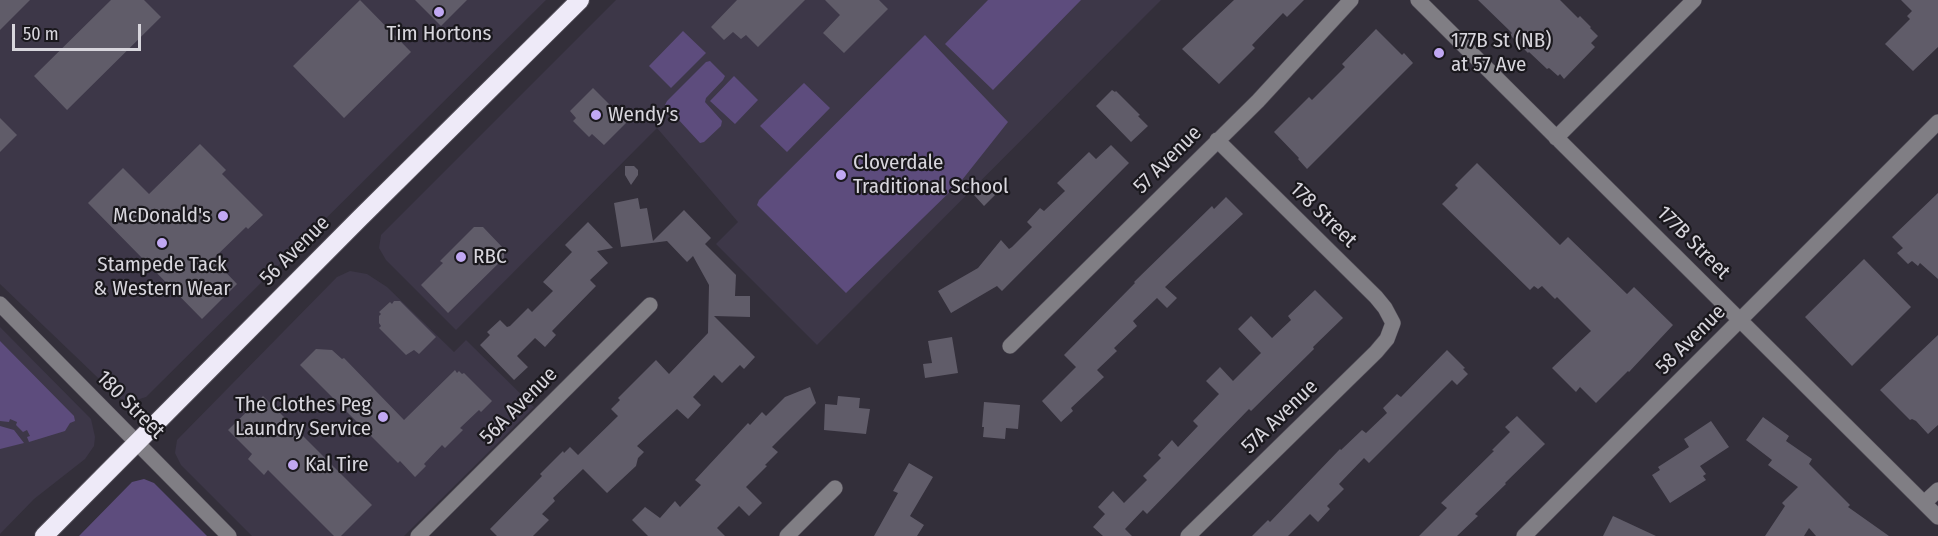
<!DOCTYPE html>
<style>
body{margin:0}
#map{position:relative;width:1938px;height:536px;overflow:hidden;background:#332f3a;font-family:"Fira Sans Condensed",sans-serif}
canvas{display:block}
.scale{position:absolute;left:12px;top:24px;width:129px;height:27px;box-sizing:border-box;border:3px solid #d8d6dd;border-top:0;padding-left:8px;font-size:18px;line-height:21px;white-space:nowrap;color:#d8d6dd;-webkit-text-stroke:4px #1a181d;paint-order:stroke}
</style>
<div id="map">
<canvas width="1938" height="536"></canvas>
<div class="scale">50 m</div>
</div>
<script>
const ctx = document.querySelector('canvas').getContext('2d');
ctx.lineJoin = 'round';
function paint(path, color) {
  ctx.fillStyle = color;
  ctx.fill(path, 'evenodd');
}
function toPath(rows) {
  const path = new Path2D();
  for (const r of rows) {
    path.moveTo(r[0], r[1]);
    for (let i = 2; i < r.length; i += 2) path.lineTo(r[i], r[i + 1]);
  }
  return path;
}
function stroke(path, color, width, dash) {
  ctx.strokeStyle = color;
  ctx.lineWidth = width;
  ctx.lineCap = dash ? 'butt' : 'round';
  ctx.setLineDash(dash || []);
  ctx.stroke(path);
}
function label(font, color, halo, rows, align = 'center') {
  ctx.font = font + ' "Fira Sans Condensed",sans-serif';
  ctx.lineWidth = 4.5;
  ctx.setLineDash([]);
  ctx.textBaseline = 'middle';
  ctx.strokeStyle = halo;
  ctx.fillStyle = color;
  for (const [text, x, y, turn = 0] of rows) {
    ctx.save();
    ctx.translate(x, y);
    ctx.rotate((+turn || 0) * Math.PI / 180);
    ctx.textAlign = isNaN(turn) ? turn : align;
    if (halo) ctx.strokeText(text, 0, 0);
    ctx.fillText(text, 0, 0);
    ctx.restore();
  }
}
paint(toPath([
 [0,0,546,0,146,397,130,402,119,398,0,284],
 [616,0,1161,0,817,345,716,244,738,222,657,128,456,330,386,260,379,248,381,235],
 [350,271,367,274,387,287,454,352,466,340,534,407,404,536,252,536,181,465,175,453,177,440,337,277],
 [0,327,91,419,95,437,94,446,85,459,34,499,0,534]
]), '#3d3748');
paint(toPath([
 [988,0,1081,0,993,90,945,44],
 [683,31,706,53,671,88,649,66],
 [925,35,1008,122,962,180,846,293,757,205,759,200],
 [710,61,725,76,723,80,706,98,705,102,722,121,721,126,704,142,700,143,665,105,667,101,706,62],
 [734,76,758,100,735,124,710,101],
 [804,83,830,108,787,152,760,126],
 [0,341,74,416,75,421,70,423,65,431,29,442,27,437,30,436,27,430,23,432,16,425,17,422,10,419,9,422,0,421],
 [0,426,14,430,24,443,0,449],
 [144,479,154,483,207,536,79,536,132,482]
]), '#5d4c7d');
paint(toPath([
 [0,0,30,0,0,30],
 [111,0,144,0,161,17,67,110,34,76],
 [360,0,411,52,344,118,293,66],
 [415,0,467,0,441,26],
 [737,0,805,0,758,47,746,35,741,39,733,32,724,40,711,27],
 [825,0,879,0,888,9,844,53,823,33,840,15],
 [1234,0,1304,0,1287,17,1283,13,1252,45,1255,48,1219,84,1182,49],
 [1478,0,1560,0,1578,18,1580,16,1591,27,1590,28,1598,36,1591,43,1595,47,1564,79,1560,74,1558,76,1549,68,1547,69,1529,52,1528,53,1510,35,1512,33],
 [1901,0,1938,0,1938,47,1913,71,1885,44,1910,19,1907,16,1912,11],
 [1376,29,1402,55,1404,53,1413,63,1307,169,1298,159,1299,158,1274,132,1309,97,1312,100,1345,67,1342,64],
 [593,88,627,122,604,145,592,134,589,137,573,121,576,118,570,111],
 [1112,90,1115,92,1116,91,1140,115,1138,116,1148,126,1131,142,1096,106],
 [0,118,17,135,0,152],
 [200,144,226,170,222,174,263,215,248,229,246,227,213,259,237,284,202,319,88,203,123,168,149,194],
 [1111,145,1129,163,1002,291,997,286,951,313,938,291,978,268,1001,240,1009,249,1012,247,1032,227,1027,222,1040,208,1044,211,1065,191,1057,183,1089,152,1096,159],
 [1477,163,1560,245,1568,237,1627,294,1634,287,1673,325,1629,372,1628,371,1596,403,1580,387,1576,392,1552,368,1591,331,1557,297,1555,299,1542,286,1538,289,1534,286,1530,290,1442,204,1458,188,1455,185],
 [625,166,634,166,638,170,638,175,631,185,625,175],
 [988,180,999,191,984,206,974,195],
 [1938,193,1938,279,1920,263,1918,266,1912,261,1908,264,1897,253,1903,248,1892,237],
 [1226,197,1243,214,1165,287,1177,298,1167,308,1157,298,1133,321,1137,326,1114,348,1117,351,1097,370,1104,377,1071,408,1073,411,1061,422,1042,401,1076,367,1064,355,1135,283,1134,282,1212,206,1214,209],
 [638,198,640,209,647,208,653,241,684,210,711,238,705,244,736,275,735,296,750,296,750,317,714,316,755,357,744,369,740,365,722,383,714,375,693,397,701,405,688,419,677,409,637,446,644,452,638,458,636,466,607,493,583,469,553,498,555,501,542,514,549,520,533,536,497,536,490,529,542,476,540,474,563,451,564,453,570,447,578,455,618,416,611,409,620,400,618,398,656,360,669,374,708,333,709,285,693,256,687,262,667,241,621,247,614,203],
 [588,222,613,248,597,251,608,263,590,280,596,286,552,331,556,335,545,347,535,338,517,356,528,367,514,380,480,345,490,335,487,332,500,320,507,327,510,326,528,308,532,312,553,291,543,282,572,252,565,245],
 [474,227,483,227,504,249,504,258,448,313,421,285,443,263,440,261],
 [1864,259,1911,307,1852,366,1805,317],
 [1315,290,1343,318,1313,347,1314,349,1251,411,1249,409,1147,514,1143,510,1125,529,1132,536,1103,536,1093,527,1105,514,1098,507,1113,491,1124,503,1147,480,1143,476,1161,458,1158,455,1172,440,1178,447,1198,426,1193,421,1219,394,1206,381,1220,367,1233,381,1261,353,1238,329,1251,316,1272,338,1291,320,1288,316],
 [394,301,400,301,436,337,419,354,414,350,406,355,379,328,381,326,379,323,379,316,381,314,379,312,390,302,392,304],
 [1938,335,1938,425,1928,434,1916,421,1912,419,1910,420,1880,390],
 [952,337,958,373,925,378,923,364,932,363,928,341],
 [316,349,332,350,342,359,344,358,404,420,455,370,457,373,459,371,462,374,464,373,492,401,481,412,479,410,460,428,463,430,445,448,442,445,424,464,426,466,415,477,400,461,398,463,300,365],
 [1447,350,1465,368,1463,369,1468,374,1457,385,1452,380,1369,463,1364,458,1339,484,1344,489,1327,506,1330,509,1318,522,1310,514,1288,536,1252,536,1268,520,1270,522,1340,449,1341,450,1362,430,1366,433,1387,413,1383,408,1397,394,1401,397],
 [810,387,816,403,772,447,778,452,765,465,767,466,746,487,762,503,749,516,739,506,717,528,725,536,648,536,632,520,645,507,660,518,675,501,680,507,701,485,695,480,748,423,750,425,762,412,766,416,785,397],
 [263,396,372,505,341,536,334,536,268,470,264,475,248,459,252,454,228,430],
 [838,396,860,398,859,408,870,409,866,434,824,430,825,404,837,405],
 [984,402,1020,405,1018,429,1006,428,1005,439,983,437,984,427,982,427],
 [1517,416,1545,444,1505,483,1506,484,1475,514,1478,516,1457,536,1419,536,1447,508,1441,503,1494,451,1492,450,1510,432,1505,427],
 [1763,417,1789,436,1786,441,1812,459,1809,464,1850,505,1848,507,1889,536,1816,536,1809,528,1804,536,1765,536,1785,506,1782,503,1798,487,1768,465,1772,460,1746,440],
 [1711,421,1729,447,1700,466,1706,474,1703,476,1706,480,1670,503,1652,475,1660,470,1658,467,1689,447,1684,439],
 [909,463,933,477,910,516,924,525,917,536,874,536,898,493,893,491],
 [1613,516,1656,536,1603,536]
]), '#605c69');
const minor = toPath([
 [1418,0,1938,517],
 [1556,138,1694,0],
 [0,304,229,536],
 [1010,346,1258,101,1351,0],
 [1924,503,1938,490],
 [418,536,650,305],
 [787,536,835,488],
 [1188,536,1376,352,1387,339,1393,323,1385,308,1376,297,1217,140],
 [1524,536,1938,122]
]);
const highway = toPath([
 [44,536,359,219,580,0]
]);
stroke(minor, '#514d57', 16);
stroke(highway, '#514d57', 20);
stroke(minor, '#807e84', 15);
stroke(highway, '#eeeaf8', 18);
for (const [x, y, r, color] of [
 [439,12,6,"#c1a8f3"],
 [1439,53,6,"#c1a8f3"],
 [596,115,6,"#c1a8f3"],
 [841,175,6,"#c1a8f3"],
 [223,216,6,"#c1a8f3"],
 [162,243,6,"#c1a8f3"],
 [461,257,6,"#c1a8f3"],
 [383,417,6,"#c1a8f3"],
 [293,465,6,"#c1a8f3"]
]) {
  const dot = new Path2D();
  dot.arc(x, y, r, 0, 2 * Math.PI);
  ctx.fillStyle = color;
  ctx.fill(dot);
  stroke(dot, '#1a181d', 2);
}
label('21px', '#d8d6dd', '#1a181d', [
 ["Tim Hortons",439,34,"center"],
 ["177B St (NB)",1451,41],
 ["at 57 Ave",1451,65],
 ["Wendy's",608,115],
 ["Cloverdale",853,163],
 ["Traditional School",853,187],
 ["McDonald's",211,216,"right"],
 ["RBC",473,257],
 ["Stampede Tack",162,265,"center"],
 ["& Western Wear",162,289,"center"],
 ["The Clothes Peg",371,405,"right"],
 ["Laundry Service",371,429,"right"],
 ["Kal Tire",305,465]
], 'left');
label('21px', '#d8d6dd', '#1a181d', [
 ["57 Avenue",1168,160,-45],
 ["178 Street",1323,215,44],
 ["177B Street",1693,243,45],
 ["56 Avenue",295,251,-45],
 ["58 Avenue",1691,340,-45],
 ["180 Street",130,405,45],
 ["56A Avenue",519,406,-45],
 ["57A Avenue",1280,417,-44]
]);
</script>
